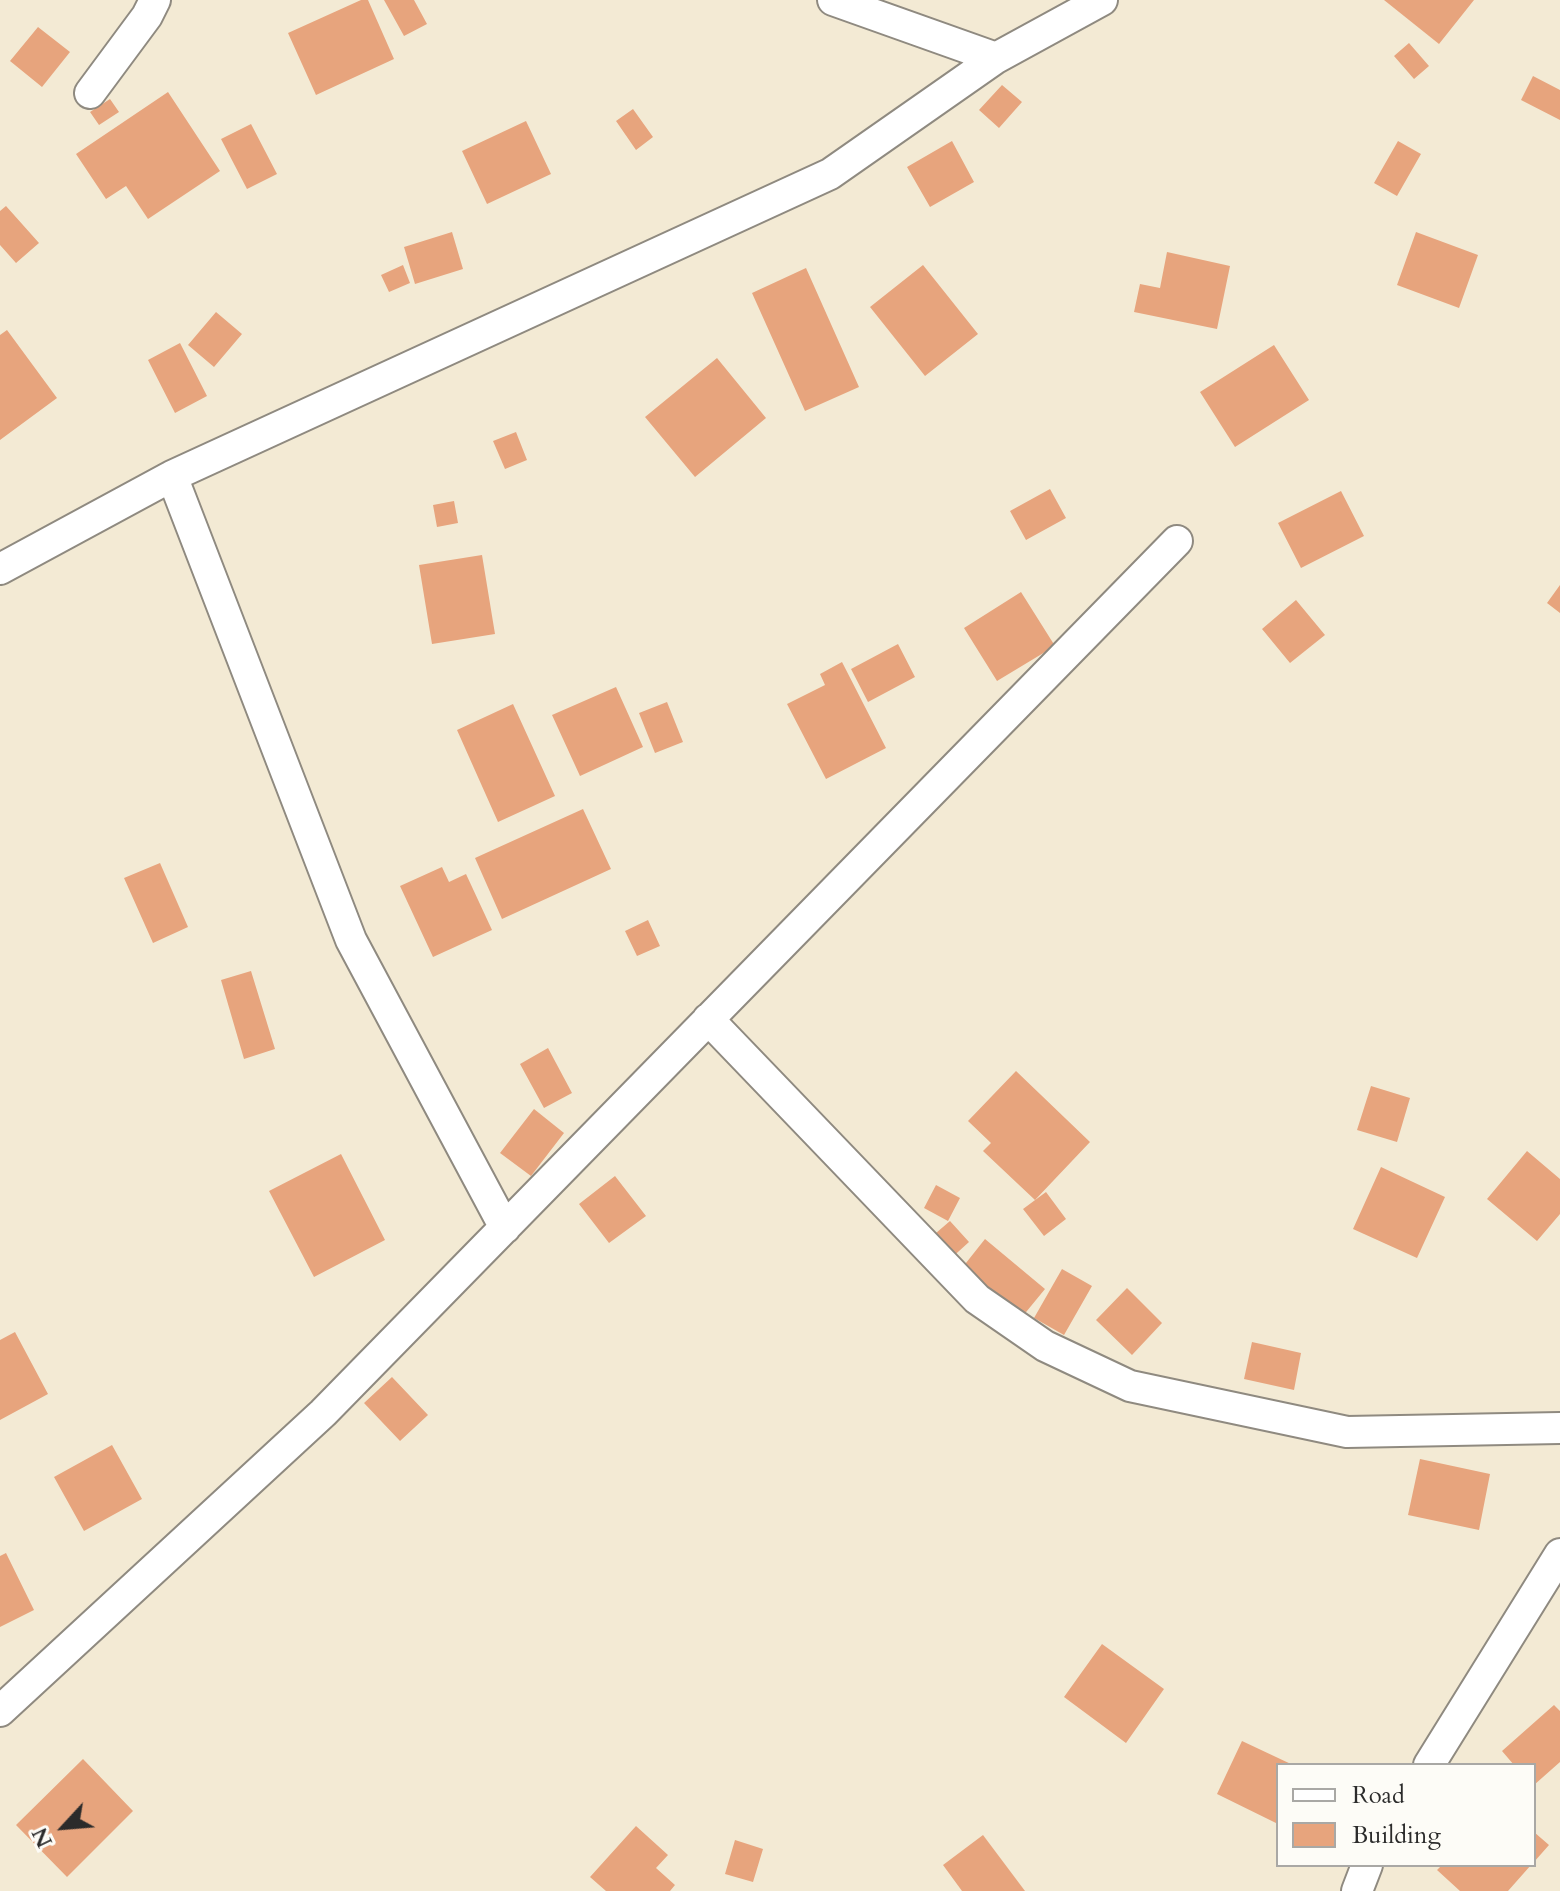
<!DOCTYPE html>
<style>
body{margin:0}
#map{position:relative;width:1560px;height:1891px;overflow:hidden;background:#f3ead4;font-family:Cardo,serif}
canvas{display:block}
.legend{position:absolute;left:1276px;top:1763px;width:260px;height:104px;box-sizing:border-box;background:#fdfcf7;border:2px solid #a9a8a5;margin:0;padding:10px 14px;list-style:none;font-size:24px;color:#2b2b2b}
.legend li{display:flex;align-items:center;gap:16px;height:40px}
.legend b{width:40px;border:2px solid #a9a8a5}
.north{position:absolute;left:24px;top:1787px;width:80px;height:80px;-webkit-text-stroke:6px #fdfcf7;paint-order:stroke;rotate:244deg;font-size:22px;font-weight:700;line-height:32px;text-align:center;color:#2b2b2b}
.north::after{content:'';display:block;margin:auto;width:28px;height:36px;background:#2b2b2b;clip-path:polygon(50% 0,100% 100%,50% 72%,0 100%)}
</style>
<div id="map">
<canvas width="1560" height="1891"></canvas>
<ul class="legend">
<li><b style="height:10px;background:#fff"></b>Road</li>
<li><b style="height:22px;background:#e7a47d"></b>Building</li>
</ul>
<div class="north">N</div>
</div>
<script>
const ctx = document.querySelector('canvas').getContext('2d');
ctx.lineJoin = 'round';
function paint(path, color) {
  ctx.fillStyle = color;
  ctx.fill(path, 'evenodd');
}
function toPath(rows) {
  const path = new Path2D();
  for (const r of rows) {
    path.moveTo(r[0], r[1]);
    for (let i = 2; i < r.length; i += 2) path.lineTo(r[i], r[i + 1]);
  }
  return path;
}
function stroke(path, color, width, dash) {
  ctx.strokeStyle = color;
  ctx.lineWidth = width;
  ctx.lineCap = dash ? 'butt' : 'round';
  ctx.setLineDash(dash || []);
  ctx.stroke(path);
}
paint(toPath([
 [361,0,368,0,394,59,316,95,288,33],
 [384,0,414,0,427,24,404,36],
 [1384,0,1474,0,1439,44],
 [38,27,70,52,42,87,10,61],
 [1409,43,1429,66,1414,79,1394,56],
 [1533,76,1560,90,1560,120,1521,100],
 [1002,85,1022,102,999,128,979,110],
 [168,92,220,171,148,219,126,186,106,199,76,154],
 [110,99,119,112,99,125,90,112],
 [633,109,653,137,636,150,616,121],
 [526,121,551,174,487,204,462,151],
 [251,124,277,174,247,189,221,139],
 [952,141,974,182,930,207,907,167],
 [1398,141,1421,154,1397,196,1374,183],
 [6,206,39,243,16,263,0,245,0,211],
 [452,232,463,269,415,284,404,247],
 [1416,232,1478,255,1459,308,1397,285],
 [1167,252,1230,266,1217,329,1134,312,1140,284,1160,288],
 [403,265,410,283,389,292,381,275],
 [923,265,978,334,925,376,870,307],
 [806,268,859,387,805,411,752,293],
 [216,312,242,334,214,367,188,345],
 [7,330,57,398,0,440,0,335],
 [180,343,207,396,175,413,148,360],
 [1274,345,1309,400,1235,447,1200,392],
 [717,358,766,418,695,477,645,417],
 [516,432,527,460,505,469,493,441],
 [1050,489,1066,518,1026,540,1010,511],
 [1341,491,1364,536,1301,568,1278,523],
 [454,501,458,523,437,527,433,505],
 [482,555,495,634,432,644,419,565],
 [1560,585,1560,613,1547,603],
 [1021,592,1055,646,997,681,964,628],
 [1296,600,1325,635,1290,663,1262,629],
 [898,644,915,677,868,702,851,669],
 [842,662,886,748,826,779,787,704,825,685,820,674],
 [616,687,643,747,580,776,552,715],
 [667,702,683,742,655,753,639,713],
 [513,704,555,796,498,822,457,730],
 [583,809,611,869,502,919,475,858],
 [160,863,188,927,153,943,124,878],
 [442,867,449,882,466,874,492,930,433,957,400,886],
 [648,920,660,946,637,956,625,931],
 [251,971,275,1049,244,1059,221,980],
 [548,1048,572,1093,544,1108,520,1064],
 [1016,1071,1090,1142,1035,1200,983,1151,991,1143,968,1121],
 [1371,1086,1410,1098,1397,1142,1357,1130],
 [534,1109,564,1133,531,1176,500,1153],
 [1527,1151,1560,1179,1560,1214,1537,1241,1487,1199],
 [341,1154,385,1240,314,1277,269,1191],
 [1381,1167,1445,1197,1417,1258,1353,1229],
 [615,1176,646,1216,609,1243,579,1204],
 [936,1185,960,1198,948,1221,924,1208],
 [1046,1192,1066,1219,1044,1236,1023,1209],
 [950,1221,969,1242,948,1261,929,1239],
 [985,1239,1045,1289,1022,1317,962,1268],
 [1062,1269,1092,1286,1064,1335,1034,1318],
 [1127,1288,1162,1323,1132,1355,1096,1320],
 [15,1332,48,1394,0,1420,0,1340],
 [1252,1342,1301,1353,1294,1390,1244,1379],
 [392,1377,428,1415,400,1441,364,1403],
 [112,1445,142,1499,84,1531,54,1477],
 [1420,1459,1490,1474,1479,1530,1408,1515],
 [6,1553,34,1610,0,1627,0,1556],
 [1102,1644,1164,1689,1126,1743,1064,1697],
 [1554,1705,1560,1711,1560,1762,1534,1785,1534,1765,1514,1765,1502,1751],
 [1242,1741,1293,1765,1278,1765,1278,1824,1217,1794],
 [83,1759,133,1811,67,1877,16,1825],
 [636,1826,668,1855,656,1868,675,1885,670,1891,606,1891,590,1877],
 [1534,1832,1549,1845,1534,1862],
 [983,1835,1025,1891,962,1891,943,1865],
 [735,1840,763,1849,753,1882,725,1874],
 [1442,1865,1531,1865,1508,1891,1460,1891,1437,1870]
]), '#e7a47d');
const street = toPath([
 [833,0,996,58],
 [90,93,147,16,155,0],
 [172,476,351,940,505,1228],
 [0,569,172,476,830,174,996,58,1102,0],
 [708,1019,977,1299,1045,1346,1130,1386,1347,1432,1560,1428],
 [0,1711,323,1413,1177,541],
 [1429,1765,1560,1554],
 [1357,1891,1367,1865]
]);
stroke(street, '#8f8a80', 34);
stroke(street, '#fff', 30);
</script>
